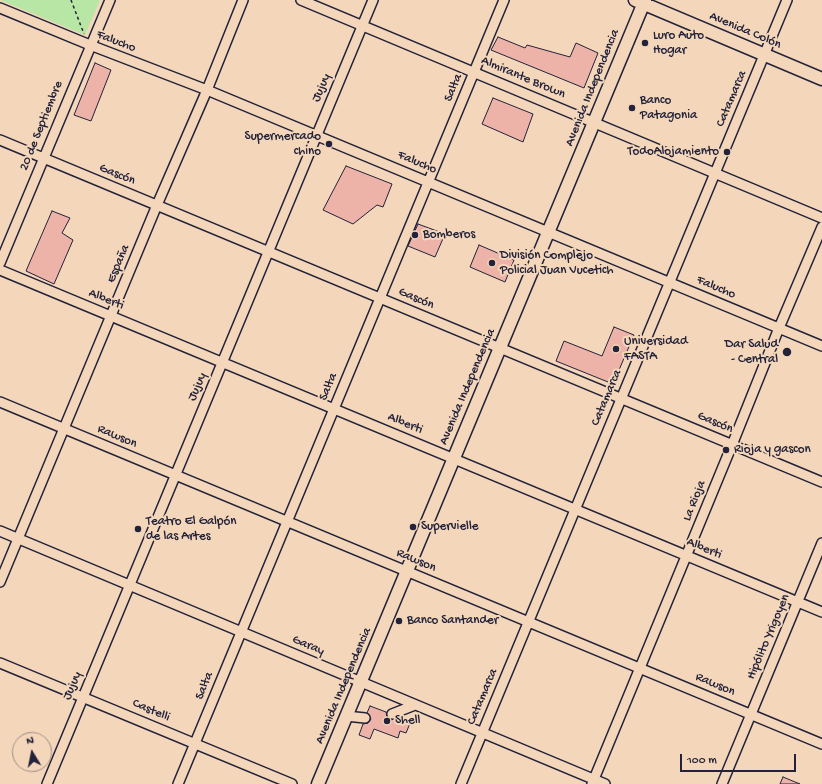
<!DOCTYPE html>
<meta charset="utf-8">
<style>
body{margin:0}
#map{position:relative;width:822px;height:784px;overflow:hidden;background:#f4d7ba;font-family:"Gochi Hand",sans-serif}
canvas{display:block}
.north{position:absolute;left:12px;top:732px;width:40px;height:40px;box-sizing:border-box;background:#f4d7ba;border:1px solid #a08f87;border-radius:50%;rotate:350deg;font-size:11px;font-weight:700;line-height:16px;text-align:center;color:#22223b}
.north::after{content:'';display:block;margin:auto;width:14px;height:18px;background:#22223b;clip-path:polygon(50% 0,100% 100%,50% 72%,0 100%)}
.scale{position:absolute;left:680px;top:754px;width:116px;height:18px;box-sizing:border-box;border:2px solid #22223b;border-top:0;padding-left:5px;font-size:12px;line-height:14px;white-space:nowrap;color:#22223b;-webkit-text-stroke:3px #f4d7ba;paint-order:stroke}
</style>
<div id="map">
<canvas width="822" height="784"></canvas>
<div class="north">N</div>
<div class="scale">100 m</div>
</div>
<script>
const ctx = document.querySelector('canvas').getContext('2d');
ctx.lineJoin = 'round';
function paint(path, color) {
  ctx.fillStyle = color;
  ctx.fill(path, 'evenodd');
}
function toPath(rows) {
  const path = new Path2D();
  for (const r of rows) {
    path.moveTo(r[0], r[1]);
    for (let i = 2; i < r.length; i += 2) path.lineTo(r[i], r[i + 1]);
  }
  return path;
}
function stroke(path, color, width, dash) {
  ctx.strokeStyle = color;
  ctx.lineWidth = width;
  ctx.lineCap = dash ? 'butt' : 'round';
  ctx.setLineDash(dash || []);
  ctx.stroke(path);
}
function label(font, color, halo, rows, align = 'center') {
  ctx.font = font + ' "Gochi Hand",sans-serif';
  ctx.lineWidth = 4;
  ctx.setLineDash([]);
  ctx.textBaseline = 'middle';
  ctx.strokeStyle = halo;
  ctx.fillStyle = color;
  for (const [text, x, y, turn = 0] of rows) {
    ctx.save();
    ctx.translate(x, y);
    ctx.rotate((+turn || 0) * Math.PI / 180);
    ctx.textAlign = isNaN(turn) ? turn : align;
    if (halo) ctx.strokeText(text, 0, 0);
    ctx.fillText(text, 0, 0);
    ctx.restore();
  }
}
paint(toPath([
 [0,0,100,0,85,35]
]), '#b7e6a5');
const building = toPath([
 [498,37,525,48,527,45,570,57,576,43,598,53,584,88,491,50,498,37],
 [95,63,111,70,91,121,74,115,95,63],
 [493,98,533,114,523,142,482,124,493,98],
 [346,166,392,184,383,207,377,205,353,224,323,210,346,166],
 [52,211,70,218,62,233,73,240,54,284,26,271,52,211],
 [418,224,445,234,435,257,408,246,418,224],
 [479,245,514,260,505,282,470,267,479,245],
 [614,327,634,335,613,384,556,361,564,341,602,356,614,327],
 [370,706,386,712,387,717,391,720,400,717,411,721,406,733,400,731,398,738,374,729,370,739,359,735,363,724,368,723,371,719,367,713,370,706],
 [783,777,800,784,780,784,783,777]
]);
paint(building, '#edb3a8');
stroke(building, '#22223b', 1);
const minor = toPath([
 [301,0,822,218],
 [0,8,90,45,207,90,822,346],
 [0,140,822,482],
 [0,263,110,0],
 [0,270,822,612],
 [0,402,822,744],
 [0,531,605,784],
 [0,582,157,205,207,90,243,0],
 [0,663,292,784],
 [392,714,415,705],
 [346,716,365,718],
 [47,784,373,0],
 [178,784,504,0],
 [461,784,787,0],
 [592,784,732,445,779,328,822,227],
 [722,784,822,543]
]);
const major = toPath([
 [635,0,822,79],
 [318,784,645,0]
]);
stroke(minor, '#22223b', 12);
stroke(major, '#22223b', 15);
stroke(toPath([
 [71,0,84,34]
]), '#22223b', 1.5, [3, 3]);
stroke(minor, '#f4d7ba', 9);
stroke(major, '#f4d7ba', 12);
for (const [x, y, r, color] of [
 [645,43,4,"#22223b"],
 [632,108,4,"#22223b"],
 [329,144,4,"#22223b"],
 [727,152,4,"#22223b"],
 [415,235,4,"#22223b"],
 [492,263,4,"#22223b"],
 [616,349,4,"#22223b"],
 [787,352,5,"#22223b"],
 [726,450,4,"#22223b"],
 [413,527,4,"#22223b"],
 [138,529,4,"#22223b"],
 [399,621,4,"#22223b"],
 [387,721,4,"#22223b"]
]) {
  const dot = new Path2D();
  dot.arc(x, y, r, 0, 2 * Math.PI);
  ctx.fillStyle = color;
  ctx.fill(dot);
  stroke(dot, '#f4d7ba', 1.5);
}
label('13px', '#22223b', '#f4d7ba', [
 ["Avenida Colón",745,31,23],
 ["Falucho",116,42,21],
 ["Almirante Brown",523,78,23],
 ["Jujuy",322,88,-67],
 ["Salta",454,88,-67],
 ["Avenida Independencia",593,88,-68],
 ["Catamarca",732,99,-67],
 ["20 de Septiembre",42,126,-68],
 ["Falucho",417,163,23],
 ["Gascón",117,175,22],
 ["España",119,264,-67],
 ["Falucho",716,288,23],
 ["Gascón",416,299,23],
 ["Alberti",106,300,22],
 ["Jujuy",198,387,-67],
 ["Salta",329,387,-67],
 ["Avenida Independencia",468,387,-67],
 ["Catamarca",607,398,-67],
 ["Gascón",715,423,23],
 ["Alberti",405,424,23],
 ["Rawson",117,437,23],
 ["La Rioja",695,501,-68],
 ["Alberti",704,549,23],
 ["Rawson",416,561,23],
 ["Hipólito Yrigoyen",769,637,-67],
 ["Garay",308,646,23],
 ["Rawson",715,685,23],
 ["Jujuy",73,686,-67],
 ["Salta",205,686,-68],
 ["Avenida Independencia",344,686,-67],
 ["Catamarca",483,697,-67],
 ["Castelli",151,711,23]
]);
label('13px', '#22223b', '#f4d7ba', [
 ["Luro Auto",653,36],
 ["Hogar",653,51],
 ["Banco",640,101],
 ["Patagonia",640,116],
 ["Supermercado",321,137,"right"],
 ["chino",321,152,"right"],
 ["TodoAlojamiento",719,152,"right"],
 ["Bomberos",423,235],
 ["División Complejo",500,256],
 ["Policial Juan Vucetich",500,271],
 ["Universidad",624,342],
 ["FASTA",624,357],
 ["Dar Salud",778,345,"right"],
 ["- Central",778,360,"right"],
 ["Rioja y gascon",734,450],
 ["Teatro El Galpón",146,522],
 ["de las Artes",146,537],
 ["Supervielle",421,527],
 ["Banco Santander",407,621],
 ["Shell",395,721]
], 'left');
</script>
